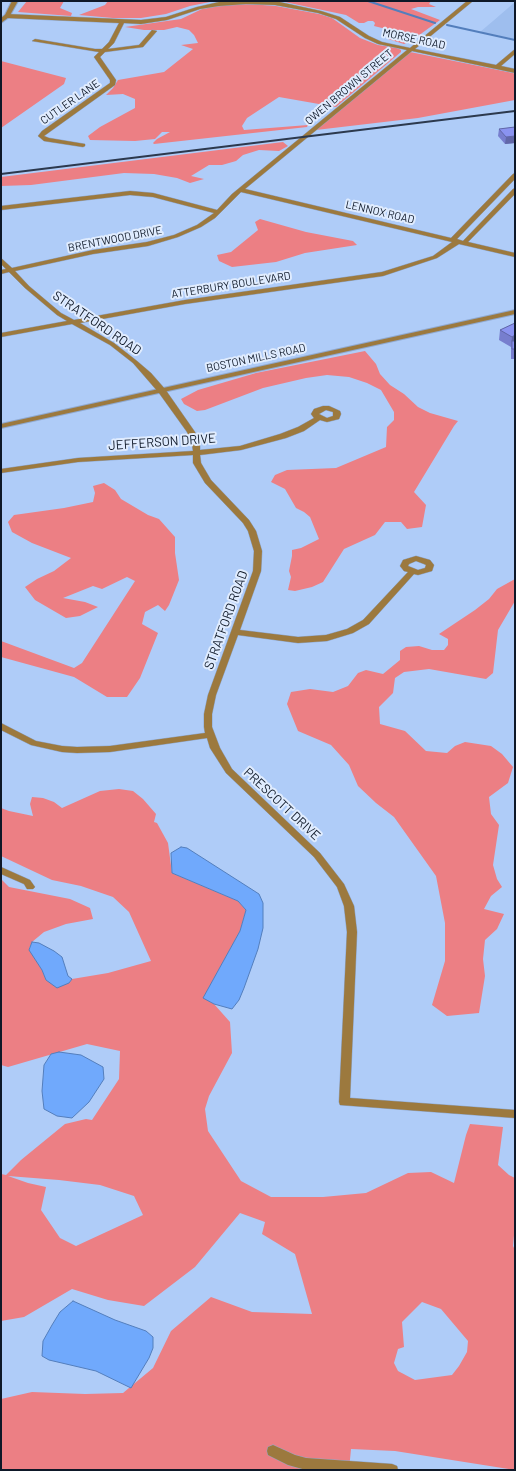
<!DOCTYPE html>
<style>
body{margin:0}
#map{position:relative;width:516px;height:1471px;overflow:hidden;background:#afccf8;font-family:Barlow,sans-serif}
canvas{display:block}
.frame{position:absolute;inset:0;border:2px solid #0e1828;pointer-events:none}
</style>
<div id="map">
<canvas width="516" height="1471"></canvas>
<div class="frame"></div>
</div>
<script>
const ctx = document.querySelector('canvas').getContext('2d');
ctx.lineJoin = 'round';
function paint(path, color) {
  ctx.fillStyle = color;
  ctx.fill(path, 'evenodd');
}
function toPath(rows) {
  const path = new Path2D();
  for (const r of rows) {
    path.moveTo(r[0], r[1]);
    for (let i = 2; i < r.length; i += 2) path.lineTo(r[i], r[i + 1]);
  }
  return path;
}
function stroke(path, color, width, dash) {
  ctx.strokeStyle = color;
  ctx.lineWidth = width;
  ctx.lineCap = dash ? 'butt' : 'round';
  ctx.setLineDash(dash || []);
  ctx.stroke(path);
}
function label(font, color, halo, rows, align = 'center') {
  ctx.font = font + ' Barlow,sans-serif';
  ctx.lineWidth = 4;
  ctx.setLineDash([]);
  ctx.textBaseline = 'middle';
  ctx.strokeStyle = halo;
  ctx.fillStyle = color;
  for (const [text, x, y, turn = 0] of rows) {
    ctx.save();
    ctx.translate(x, y);
    ctx.rotate((+turn || 0) * Math.PI / 180);
    ctx.textAlign = isNaN(turn) ? turn : align;
    if (halo) ctx.strokeText(text, 0, 0);
    ctx.fillText(text, 0, 0);
    ctx.restore();
  }
}
paint(toPath([
 [515,2,515,39,480,32,493,21]
]), '#9ebeee');
paint(toPath([
 [27,1,64,1,60,8,72,13,71,16,18,12],
 [108,1,215,1,190,6,166,14,141,18,113,18,79,15,105,5],
 [280,1,431,1,429,4,436,7,418,7,411,9,440,20,411,41,404,44,388,39,394,31,374,26,375,23,373,21,368,21,364,23,359,23,346,15],
 [235,3,276,6,319,14,332,18,360,38,378,45,397,48,401,50,401,52,336,107,279,97,247,118,242,126,244,130,308,125,307,127,154,144,153,143,157,139,170,132,162,132,155,139,135,141,90,140,88,136,100,127,135,108,135,99,123,94,106,95,113,88,118,80,164,72,193,49,181,45,198,43,194,35,189,30,177,27,164,30,144,30,125,27,181,19,202,9],
 [410,52,513,73,515,74,515,100,418,118,316,130],
 [1,61,66,78,64,84,1,128],
 [283,142,288,146,279,151,259,150,243,155,236,161,222,165,209,165,191,176,204,179,190,183,177,178,154,174,124,173,31,185,1,186,1,177],
 [260,219,306,232,353,241,357,245,305,253,276,262,232,267,219,261,217,255,231,252,258,230,255,222],
 [365,351,376,364,380,374,390,385,404,394,418,407,430,413,458,421,454,426,414,492,426,505,422,527,407,529,401,522,385,522,375,535,344,549,323,582,312,587,295,591,288,590,291,577,289,571,292,556,292,550,301,548,319,539,310,517,304,512,296,508,285,489,271,482,275,475,287,470,336,468,386,447,387,427,394,420,394,412,381,390,367,383,349,377,327,375,306,378,263,388,205,410,197,411,184,404,181,399,198,390,256,373],
 [104,483,115,490,121,499,148,515,159,519,175,537,175,553,179,580,169,605,165,611,158,605,145,612,142,624,158,633,140,678,127,697,107,697,74,677,1,657,1,641,74,668,82,663,135,581,127,577,102,589,93,586,63,598,85,602,98,607,80,616,66,618,35,600,25,587,37,579,54,571,71,558,32,543,12,532,8,522,14,515,64,508,93,502,95,493,93,486],
 [515,579,515,601,498,630,493,673,486,679,429,669,404,672,395,678,393,693,379,707,380,724,405,731,426,751,447,753,455,746,465,742,491,746,502,754,513,767,508,783,489,797,491,814,499,825,493,865,497,879,502,887,491,896,484,909,504,914,497,929,485,940,483,959,485,976,479,1013,447,1016,432,1005,445,961,445,923,436,876,394,817,376,803,358,786,349,765,331,745,298,731,287,704,291,692,310,689,333,692,348,686,358,673,366,670,383,674,400,660,400,651,406,647,419,646,432,650,444,650,448,645,448,639,439,634,475,610,489,599,497,589],
 [119,789,133,791,143,799,156,814,154,822,157,823,168,843,172,873,238,901,246,910,240,931,204,997,214,1004,230,1022,232,1053,209,1096,205,1109,208,1131,241,1181,271,1197,323,1197,366,1193,408,1173,431,1172,454,1183,466,1135,470,1124,503,1127,498,1165,509,1175,515,1178,515,1224,513,1246,515,1250,515,1470,395,1451,351,1449,349,1470,1,1470,1,1399,32,1392,85,1394,123,1393,153,1368,171,1331,211,1297,252,1312,312,1314,295,1254,262,1234,265,1222,240,1213,195,1267,144,1306,108,1300,72,1289,24,1317,1,1321,1,1174,6,1175,21,1160,65,1124,86,1119,92,1120,119,1079,120,1051,87,1044,8,1067,1,1065,1,879,9,887,70,899,90,908,93,919,66,924,44,932,32,942,29,949,42,970,46,980,69,983,72,979,108,973,151,961,129,912,113,897,81,886,52,880,1,856,1,808,9,811,33,816,30,804,32,797,43,798,54,802,62,808,100,791],
 [8,1176,59,1180,100,1185,134,1196,143,1215,76,1246,60,1238,41,1210,46,1187,28,1183],
 [422,1302,441,1309,468,1341,467,1352,459,1366,452,1375,415,1380,398,1371,394,1363,398,1349,404,1347,402,1322]
]), '#ec7f84');
const water = toPath([
 [181,847,187,848,259,894,263,903,263,928,258,949,244,988,239,1000,232,1009,214,1004,203,998,240,931,246,910,238,901,172,873,171,853,181,847],
 [32,942,39,943,54,951,62,957,68,976,72,979,69,983,57,988,46,980,42,970,29,950,32,942],
 [59,1052,81,1055,103,1067,104,1079,89,1102,72,1118,57,1116,44,1109,42,1091,44,1065,51,1054,59,1052],
 [73,1301,115,1320,146,1331,153,1337,153,1348,149,1358,131,1388,96,1371,49,1360,42,1356,43,1341,52,1325,60,1312,73,1301]
]);
paint(water, '#70a9fc');
stroke(water, '#537ebc', 1);
stroke(toPath([
 [368,1,435,23],
 [447,25,515,40]
]), '#537ebc', 2);
const minor = toPath([
 [239,1,275,1,321,11,340,17,369,36,382,42,410,48,467,1,473,1,415,49,496,65,515,49,515,54,501,66,515,69,515,73,412,51,245,189,451,238,513,174,515,173,515,179,457,239,463,241,513,189,515,188,515,194,468,242,515,253,515,257,459,244,437,258,383,276,185,304,80,323,114,343,137,361,151,373,165,389,195,432,200,444,200,450,240,446,280,434,298,427,314,418,311,414,314,409,323,406,329,406,340,411,341,414,339,419,327,422,320,420,304,431,286,438,241,450,200,455,201,463,211,480,249,520,256,531,262,551,261,571,240,630,298,637,326,635,347,629,363,620,408,572,404,571,400,566,403,560,416,556,430,560,434,565,432,571,418,575,414,574,369,624,353,633,327,641,298,643,238,635,216,695,212,714,212,727,220,748,232,769,320,853,344,884,354,906,357,932,350,1098,515,1110,515,1118,340,1105,339,1102,347,932,344,906,337,887,314,857,226,773,210,748,207,738,110,752,77,753,62,752,31,745,1,730,1,723,36,741,62,746,77,747,110,746,205,733,204,727,204,714,208,695,253,571,254,551,248,531,243,523,205,483,193,463,193,455,78,462,1,473,1,469,78,458,193,451,192,444,187,432,159,393,133,363,110,345,72,324,1,337,1,333,67,321,57,315,25,288,9,272,1,274,1,270,6,269,1,264,1,258,12,268,93,250,147,242,174,235,197,225,214,213,153,197,130,195,1,210,1,206,130,191,153,193,217,210,232,194,407,50,378,44,365,38,336,19,318,13,275,5,246,4,219,6,200,9,167,20,141,24,124,23,114,43,108,49,139,45,152,30,157,31,143,47,105,52,100,57,116,80,115,85,44,136,49,138,85,144,85,146,83,147,44,141,38,136,42,131,110,83,110,80,94,57,99,52,32,41,35,39,95,49,102,49,109,42,119,23,7,18,4,16,7,14,141,20,166,17,197,7,219,2,239,1],
 [241,192,452,242,433,256,382,272,185,300,74,320,61,313,29,286,15,271,93,254,148,246,178,237,201,227,215,218,241,192],
 [326,410,333,412,333,416,327,418,319,414,326,410],
 [416,561,424,564,426,565,425,568,418,570,408,566,409,564,416,561],
 [1,867,30,880,35,887,33,889,27,889,24,884,1,874,1,867],
 [273,1445,295,1455,306,1458,392,1464,397,1466,398,1470,306,1470,288,1465,268,1455,267,1451,268,1447,273,1445]
]);
const tertiary = toPath([
 [12,1,18,1,9,17,1,23,1,18,5,15,12,1],
 [515,310,515,314,1,428,1,424,515,310]
]);
stroke(minor, '#8fa8ce', 1);
stroke(tertiary, '#8fa8ce', 2);
paint(minor, '#9c793e');
paint(tertiary, '#9c793e');
stroke(toPath([
 [1,174,515,111]
]), '#2c394e', 2);
paint(toPath([
 [515,127,515,143,505,144,498,136,499,129],
 [515,323,515,359,511,359,511,347,499,340,500,330]
]), '#777ece');
paint(toPath([
 [515,136,515,143,505,144,506,137],
 [515,335,515,345,512,341,511,347,512,337]
]), '#6167a8');
const building = toPath([
 [515,127,515,136,506,137,499,129,515,127],
 [515,323,515,335,512,337,500,330,515,323],
 [512,341,515,341,515,349,512,349,512,341]
]);
paint(building, '#8a93f0');
stroke(building, '#6167a8', 1);
label('11px', '#0e1828', '#e0ecfe', [
 ["MORSE ROAD",414,39,12],
 ["OWEN BROWN STREET",349,87,-40],
 ["CUTLER LANE",70,102,-35],
 ["LENNOX ROAD",380,212,13],
 ["BRENTWOOD DRIVE",115,239,-11],
 ["ATTERBURY BOULEVARD",231,285,-9],
 ["BOSTON MILLS ROAD",256,358,-12]
]);
label('13px', '#0e1828', '#e0ecfe', [
 ["STRATFORD ROAD",97,323,34],
 ["JEFFERSON DRIVE",162,442,-4],
 ["STRATFORD ROAD",226,620,-70],
 ["PRESCOTT DRIVE",282,804,43]
]);
</script>
